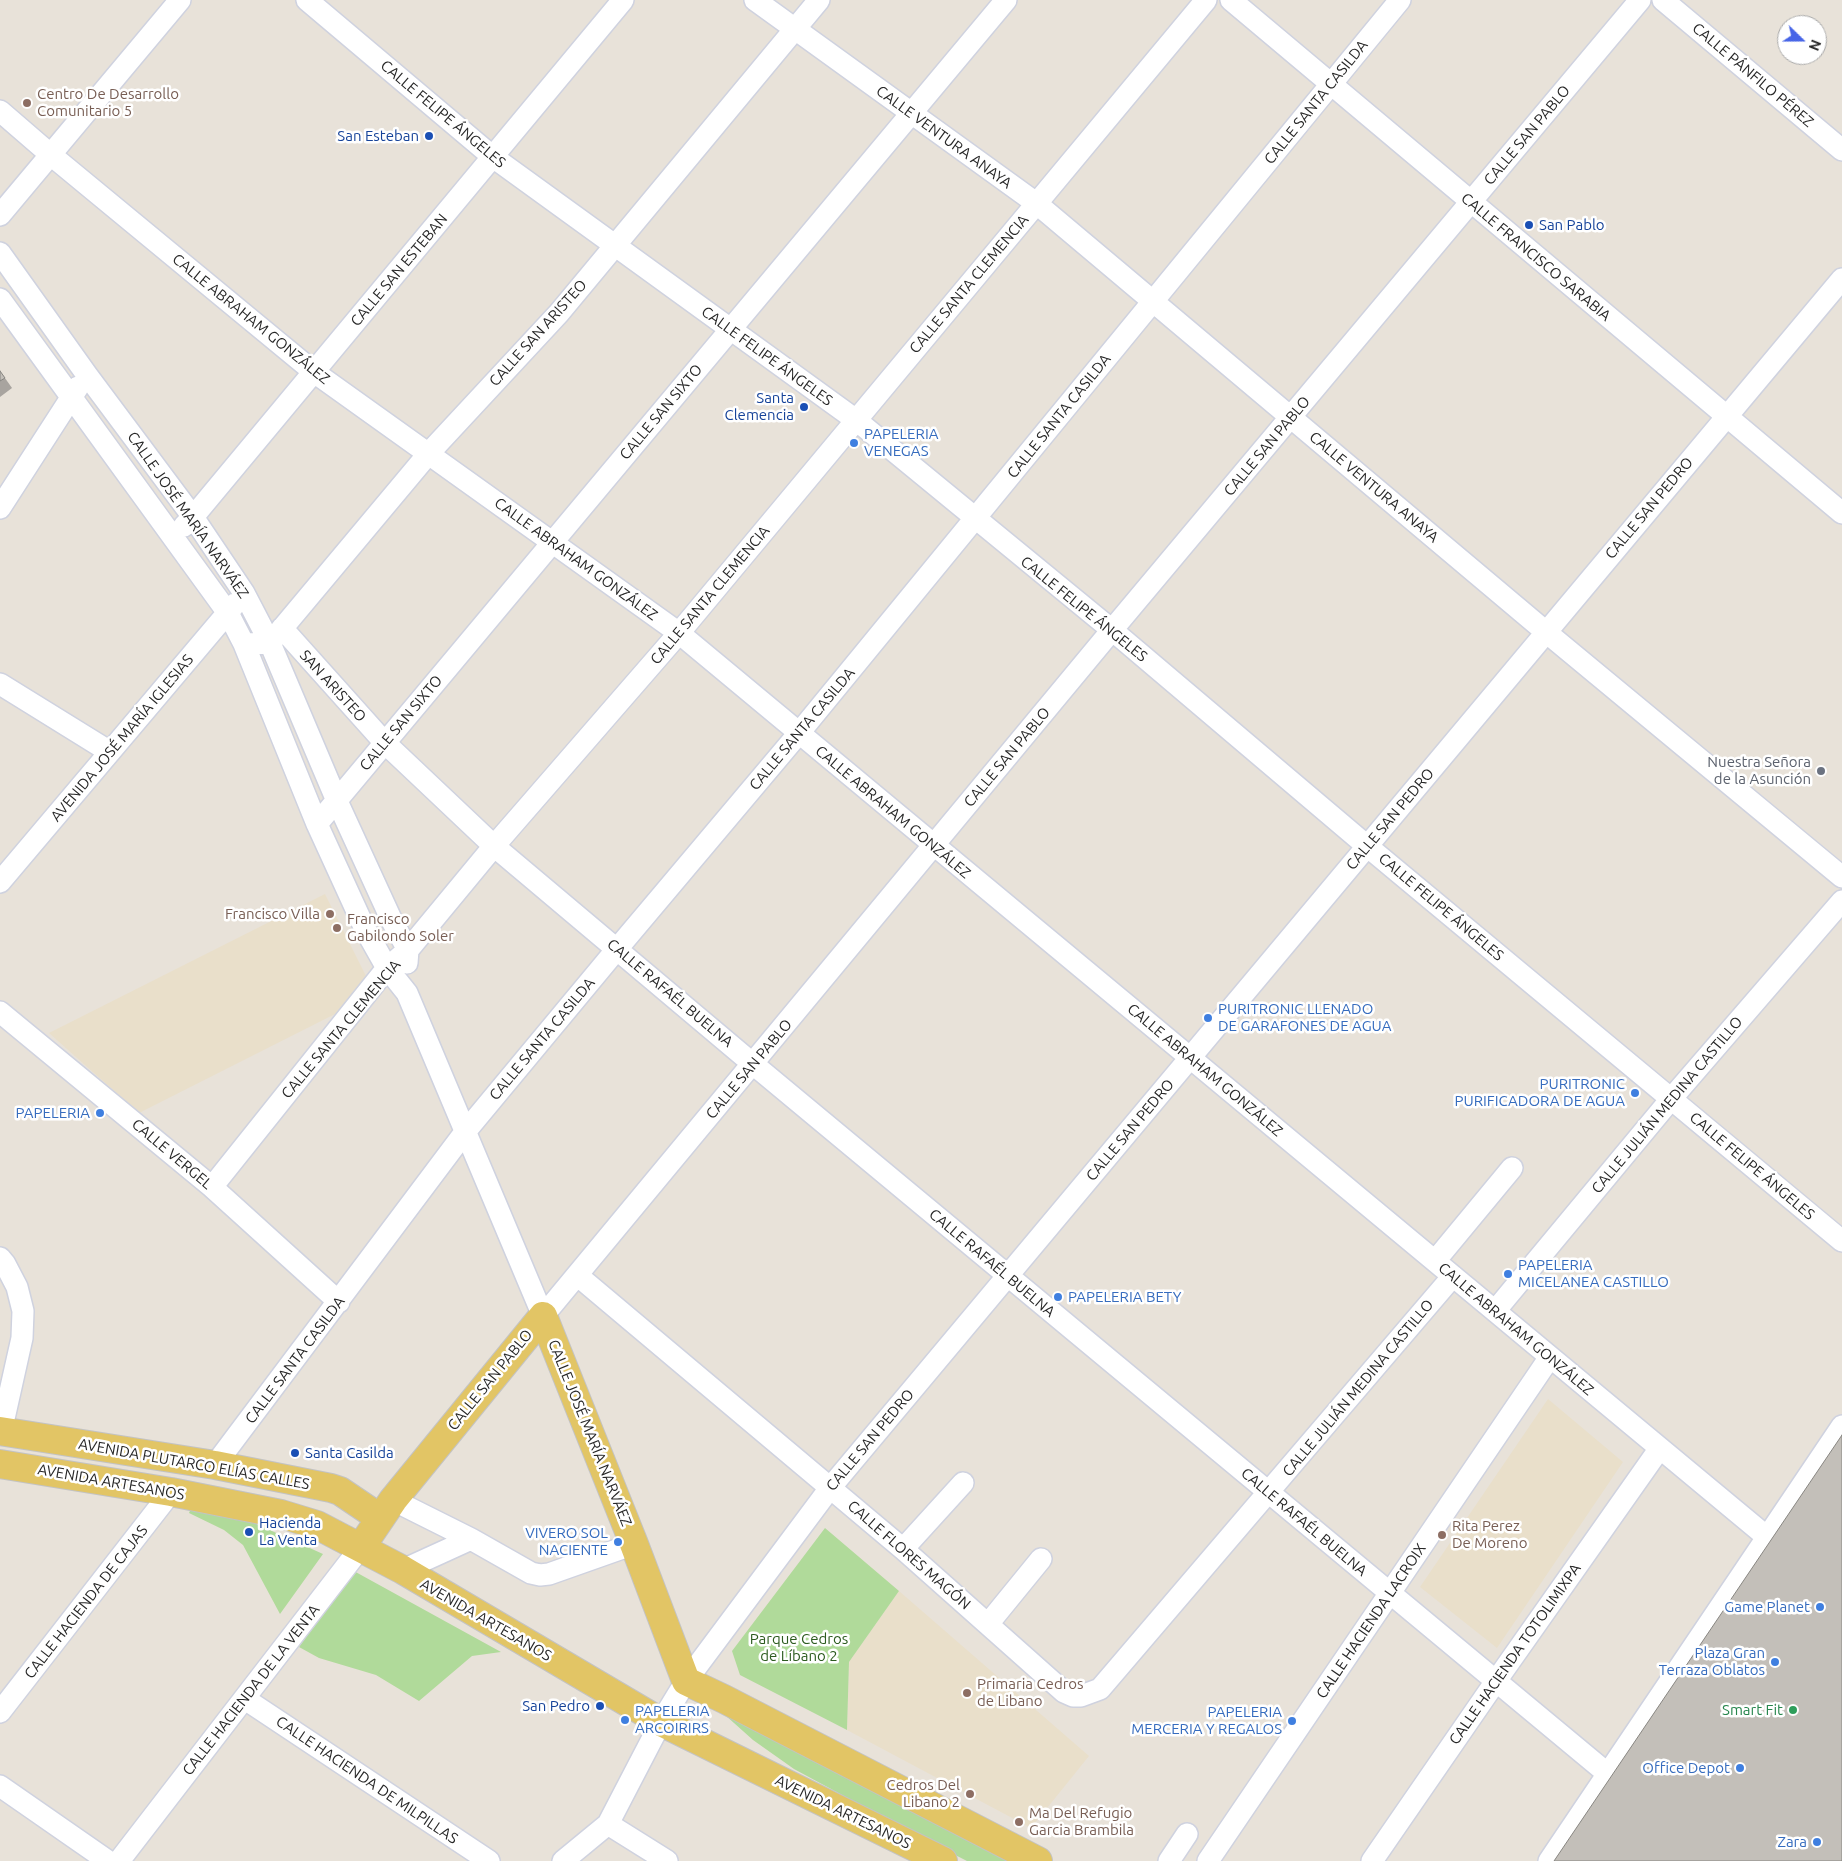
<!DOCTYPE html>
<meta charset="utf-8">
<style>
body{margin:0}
#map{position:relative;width:1842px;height:1861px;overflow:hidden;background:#e8e2d9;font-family:Ubuntu,sans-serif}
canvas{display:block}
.north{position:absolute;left:1777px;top:15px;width:50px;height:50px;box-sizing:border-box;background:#fff;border:1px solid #a9a9a9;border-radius:50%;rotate:112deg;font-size:14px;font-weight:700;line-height:20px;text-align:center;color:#272727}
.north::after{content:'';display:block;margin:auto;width:18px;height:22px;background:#4765e7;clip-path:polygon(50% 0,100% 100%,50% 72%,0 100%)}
</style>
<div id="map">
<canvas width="1842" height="1861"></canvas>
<div class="north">N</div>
</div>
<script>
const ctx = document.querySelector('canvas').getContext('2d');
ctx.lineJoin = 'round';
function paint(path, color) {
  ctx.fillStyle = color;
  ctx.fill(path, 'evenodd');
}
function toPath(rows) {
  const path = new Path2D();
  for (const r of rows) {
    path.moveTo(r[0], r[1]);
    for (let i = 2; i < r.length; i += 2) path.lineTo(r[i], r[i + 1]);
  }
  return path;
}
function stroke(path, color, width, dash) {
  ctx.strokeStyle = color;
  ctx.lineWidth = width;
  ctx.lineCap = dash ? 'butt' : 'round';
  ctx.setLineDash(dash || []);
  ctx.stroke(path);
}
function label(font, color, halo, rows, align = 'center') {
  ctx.font = font + ' Ubuntu,sans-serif';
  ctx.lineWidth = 5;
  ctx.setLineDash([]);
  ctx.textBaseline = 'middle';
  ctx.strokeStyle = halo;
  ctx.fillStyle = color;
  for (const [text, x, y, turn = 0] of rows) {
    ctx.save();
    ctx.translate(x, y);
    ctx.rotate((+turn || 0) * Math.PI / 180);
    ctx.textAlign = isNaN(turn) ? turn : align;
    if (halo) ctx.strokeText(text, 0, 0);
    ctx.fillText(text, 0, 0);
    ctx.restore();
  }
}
paint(toPath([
 [325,894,368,980,341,1011,139,1113,49,1033],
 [1548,1399,1623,1462,1497,1648,1420,1587],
 [899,1591,1089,1756,1031,1828,847,1730,849,1662]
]), '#e9dfca');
paint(toPath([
 [192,1506,243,1518,323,1554,280,1614,243,1545,224,1530,189,1513],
 [825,1528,899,1591,849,1662,847,1730,740,1675,732,1651],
 [352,1570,501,1652,472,1656,419,1701,376,1675,319,1658,299,1647],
 [715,1706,1010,1861,967,1861,920,1837,794,1769,753,1740]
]), '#b0da9a');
const minor = toPath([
 [307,0,493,157,856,420,1112,630,1367,846,1842,1241],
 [755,0,1036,203,1546,632,1842,877],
 [1231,0,1842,513],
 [1663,0,1842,150],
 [0,111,51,155,314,372,679,633,1767,1537],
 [0,215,180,0],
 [0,253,87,375,193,517,244,593,270,643,337,801,392,921,408,950,407,963],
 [0,299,228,613,244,644,317,824,365,929,387,968,407,993,543,1316,1112,630,1640,0],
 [0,508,78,387],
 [184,526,193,517,623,0],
 [282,628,385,743,494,846,753,1064,1608,1774],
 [244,644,270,643,429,453,559,313,819,0],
 [0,684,110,752],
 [317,824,1006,0],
 [0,882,235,604],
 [0,1012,212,1187,339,1302],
 [212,1187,387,968,408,950,494,846,679,633,1206,0],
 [0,1258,5,1264,17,1287,23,1311,22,1338,1,1432],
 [1435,1261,1512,1168],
 [577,1275,903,1549,1064,1692,1073,1696,1081,1696,1100,1689,1453,1276],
 [1495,1311,1671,1099,1842,901],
 [215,1465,465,1132,617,949,799,733,1400,0],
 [393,1500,471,1539,531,1573,540,1575,549,1574,634,1544],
 [903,1549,963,1483],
 [403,1570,471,1539],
 [988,1624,1041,1559],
 [245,1699,489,1861],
 [0,1712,171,1492],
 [0,1786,108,1861],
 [608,1824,667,1861],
 [119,1861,361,1547],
 [563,1861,608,1824,661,1722,686,1681,830,1488,1842,279],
 [1169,1861,1187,1834],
 [1208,1861,1550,1357],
 [1372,1861,1496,1681,1660,1448],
 [1549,1861,1842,1426]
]);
const major = toPath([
 [0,1431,215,1465,331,1488,340,1491,380,1518],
 [0,1464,171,1492,281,1514,317,1525,403,1570,661,1722,943,1861],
 [361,1547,393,1500,543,1316,634,1544,686,1681,724,1699,1038,1861]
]);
stroke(minor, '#cfd2df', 24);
stroke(major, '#c3c3c3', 30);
stroke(minor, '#fff', 21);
stroke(major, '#e2c565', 28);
paint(toPath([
 [0,371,12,388,0,397]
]), '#a8a49f');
const building = toPath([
 [0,371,5,378,0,381,0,371],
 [1842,1435,1842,1861,1554,1861,1842,1435]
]);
paint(building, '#c3bfb9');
stroke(building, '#888682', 1);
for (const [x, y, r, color] of [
 [27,103,5,"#8d6e63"],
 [429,136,5,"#1a4fb4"],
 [1529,225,5,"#1a4fb4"],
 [804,407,5,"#1a4fb4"],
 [854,443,5,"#3f7fe0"],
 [1821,771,5,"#6b7280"],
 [330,914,5,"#8d6e63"],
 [337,928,5,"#8d6e63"],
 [1208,1018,5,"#3f7fe0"],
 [1635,1093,5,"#3f7fe0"],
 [100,1113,5,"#3f7fe0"],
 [1508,1274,5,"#3f7fe0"],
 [1058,1297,5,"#3f7fe0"],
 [295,1453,5,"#1a4fb4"],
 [249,1532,5,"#1a4fb4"],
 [1442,1535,5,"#8d6e63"],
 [618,1542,5,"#3f7fe0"],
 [1820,1607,5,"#3f7fe0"],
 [1775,1662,5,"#3f7fe0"],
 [967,1693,5,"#8d6e63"],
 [600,1706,5,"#1a4fb4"],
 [1793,1710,5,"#2e9e5b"],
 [625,1720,5,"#3f7fe0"],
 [1292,1721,5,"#3f7fe0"],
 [1740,1768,5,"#3f7fe0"],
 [970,1794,5,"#8d6e63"],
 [1019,1822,5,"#8d6e63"],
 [1817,1842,5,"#3f7fe0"]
]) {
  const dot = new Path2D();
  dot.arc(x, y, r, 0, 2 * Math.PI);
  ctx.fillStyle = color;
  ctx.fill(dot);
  stroke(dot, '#fff', 2);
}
label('15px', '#272727', '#fff', [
 ["CALLE PÁNFILO PÉREZ",1753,75,40],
 ["CALLE SANTA CASILDA",1316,102,-51],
 ["CALLE FELIPE ÁNGELES",443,114,40],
 ["CALLE SAN PABLO",1527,135,-50],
 ["CALLE VENTURA ANAYA",944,137,36],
 ["CALLE FRANCISCO SARABIA",1536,257,40],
 ["CALLE SAN ESTEBAN",399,270,-50],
 ["CALLE SANTA CLEMENCIA",969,284,-50],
 ["CALLE ABRAHAM GONZÁLEZ",251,319,39],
 ["CALLE SAN ARISTEO",538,333,-48],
 ["CALLE FELIPE ÁNGELES",767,356,36],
 ["CALLE SAN SIXTO",661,412,-50],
 ["CALLE SANTA CASILDA",1059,416,-51],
 ["CALLE SAN PABLO",1267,446,-50],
 ["CALLE VENTURA ANAYA",1374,487,40],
 ["CALLE SAN PEDRO",1649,508,-50],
 ["CALLE JOSÉ MARÍA NARVÁEZ",188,515,55],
 ["CALLE ABRAHAM GONZÁLEZ",576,559,36],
 ["CALLE SANTA CLEMENCIA",710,595,-50],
 ["CALLE FELIPE ÁNGELES",1084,609,39],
 ["SAN ARISTEO",333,686,48],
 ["CALLE SAN SIXTO",401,723,-50],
 ["CALLE SANTA CASILDA",802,729,-50],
 ["AVENIDA JOSÉ MARÍA IGLESIAS",122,738,-50],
 ["CALLE SAN PABLO",1007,757,-50],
 ["CALLE ABRAHAM GONZÁLEZ",893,812,40],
 ["CALLE SAN PEDRO",1390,819,-50],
 ["CALLE FELIPE ÁNGELES",1441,907,40],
 ["CALLE RAFAÉL BUELNA",670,993,40],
 ["CALLE SANTA CLEMENCIA",341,1029,-50],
 ["CALLE SANTA CASILDA",542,1039,-50],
 ["CALLE SAN PABLO",749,1069,-50],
 ["CALLE ABRAHAM GONZÁLEZ",1205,1070,40],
 ["CALLE JULIÁN MEDINA CASTILLO",1667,1105,-50],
 ["CALLE SAN PEDRO",1130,1130,-50],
 ["CALLE VERGEL",172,1154,40],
 ["CALLE FELIPE ÁNGELES",1752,1166,40],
 ["CALLE RAFAÉL BUELNA",992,1263,40],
 ["CALLE ABRAHAM GONZÁLEZ",1516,1329,40],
 ["CALLE SANTA CASILDA",295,1360,-53],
 ["CALLE SAN PABLO",490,1380,-51],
 ["CALLE JULIÁN MEDINA CASTILLO",1358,1388,-50],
 ["CALLE JOSÉ MARÍA NARVÁEZ",590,1433,68],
 ["CALLE SAN PEDRO",870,1440,-50],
 ["AVENIDA PLUTARCO ELÍAS CALLES",194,1464,10],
 ["AVENIDA ARTESANOS",111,1482,10],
 ["CALLE RAFAÉL BUELNA",1304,1522,40],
 ["CALLE FLORES MAGÓN",909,1555,41],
 ["CALLE HACIENDA DE CAJAS",86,1602,-52],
 ["AVENIDA ARTESANOS",486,1620,30],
 ["CALLE HACIENDA LACROIX",1371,1621,-56],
 ["CALLE HACIENDA TOTOLIMIXPA",1515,1654,-55],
 ["CALLE HACIENDA DE LA VENTA",251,1690,-52],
 ["CALLE HACIENDA DE MILPILLAS",367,1780,34],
 ["AVENIDA ARTESANOS",843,1812,26]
]);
label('15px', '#785e54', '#fff', [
 ["Centro De Desarrollo",37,94],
 ["Comunitario 5",37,111],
 ["Francisco Villa",320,914,"right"],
 ["Francisco",347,919],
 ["Gabilondo Soler",347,936],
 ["Rita Perez",1452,1526],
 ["De Moreno",1452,1543],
 ["Primaria Cedros",977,1684],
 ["de Libano",977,1701],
 ["Cedros Del",960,1785,"right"],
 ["Libano 2",960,1802,"right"],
 ["Ma Del Refugio",1029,1813],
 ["Garcia Brambila",1029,1830]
], 'left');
label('15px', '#164399', '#fff', [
 ["San Esteban",419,136],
 ["San Pablo",1539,225,"left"],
 ["Santa",794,398],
 ["Clemencia",794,415],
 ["Santa Casilda",305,1453,"left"],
 ["Hacienda",259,1523,"left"],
 ["La Venta",259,1540,"left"],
 ["San Pedro",590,1706]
], 'right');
label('15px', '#366cbe', '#fff', [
 ["PAPELERIA",864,434,"left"],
 ["VENEGAS",864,451,"left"],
 ["PURITRONIC LLENADO",1218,1009,"left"],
 ["DE GARAFONES DE AGUA",1218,1026,"left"],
 ["PURITRONIC",1625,1084],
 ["PURIFICADORA DE AGUA",1625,1101],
 ["PAPELERIA",90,1113],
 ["PAPELERIA",1518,1265,"left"],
 ["MICELANEA CASTILLO",1518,1282,"left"],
 ["PAPELERIA BETY",1068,1297,"left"],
 ["VIVERO SOL",608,1533],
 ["NACIENTE",608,1550],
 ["Game Planet",1810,1607],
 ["Plaza Gran",1765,1653],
 ["Terraza Oblatos",1765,1670],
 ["PAPELERIA",635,1711,"left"],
 ["ARCOIRIRS",635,1728,"left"],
 ["PAPELERIA",1282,1712],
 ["MERCERIA Y REGALOS",1282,1729],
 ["Office Depot",1730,1768],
 ["Zara",1807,1842]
], 'right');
label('15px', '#5b616d', '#fff', [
 ["Nuestra Señora",1811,762],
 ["de la Asunción",1811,779]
], 'right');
label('15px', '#2c5b1f', '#fff', [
 ["Parque Cedros",799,1639],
 ["de Líbano 2",799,1656]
]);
label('15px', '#27864d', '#fff', [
 ["Smart Fit",1783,1710]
], 'right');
</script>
